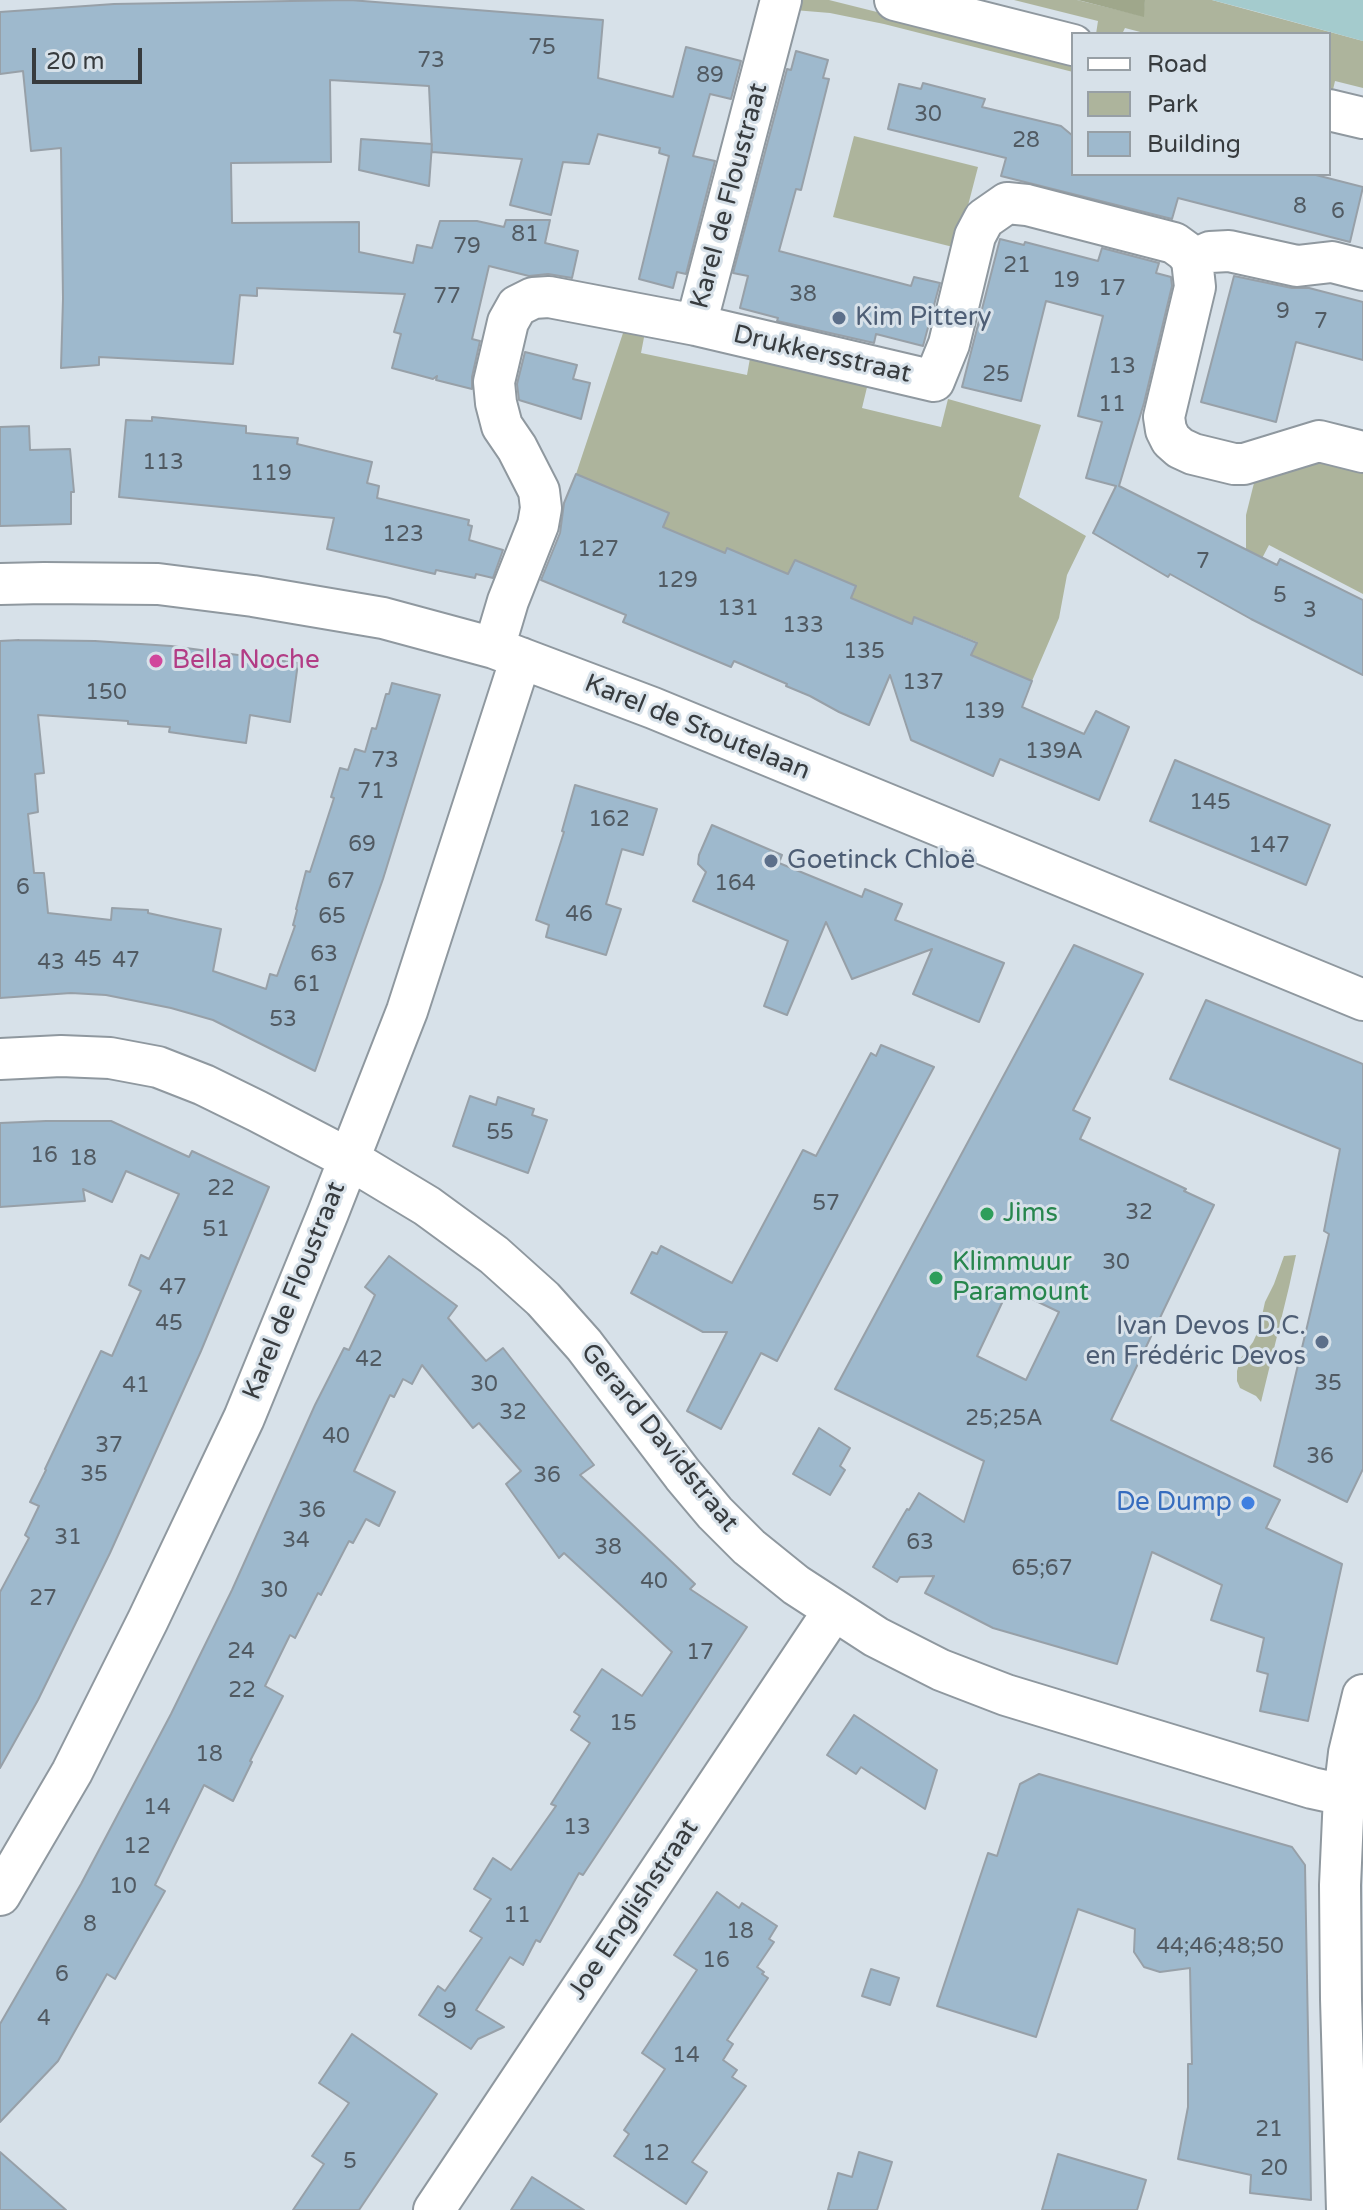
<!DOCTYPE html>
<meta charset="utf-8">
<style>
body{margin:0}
#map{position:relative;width:1363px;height:2210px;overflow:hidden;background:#d7e1e9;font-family:"Varela Round",sans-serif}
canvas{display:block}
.legend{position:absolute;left:1071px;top:32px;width:260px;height:144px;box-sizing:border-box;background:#d7e1e9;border:2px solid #979fa5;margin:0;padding:10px 14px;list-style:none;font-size:24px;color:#373b3e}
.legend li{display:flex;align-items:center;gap:16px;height:40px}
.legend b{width:40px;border:2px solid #979fa5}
.scale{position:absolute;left:32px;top:48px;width:110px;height:36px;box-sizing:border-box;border:4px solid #373b3e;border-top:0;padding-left:10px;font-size:24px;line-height:28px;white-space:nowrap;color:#373b3e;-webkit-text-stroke:6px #d7e1e9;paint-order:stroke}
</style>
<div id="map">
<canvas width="1363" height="2210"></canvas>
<ul class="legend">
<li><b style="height:10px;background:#fff"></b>Road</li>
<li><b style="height:22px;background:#adb49c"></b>Park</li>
<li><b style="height:22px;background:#9eb9cd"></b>Building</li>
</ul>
<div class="scale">20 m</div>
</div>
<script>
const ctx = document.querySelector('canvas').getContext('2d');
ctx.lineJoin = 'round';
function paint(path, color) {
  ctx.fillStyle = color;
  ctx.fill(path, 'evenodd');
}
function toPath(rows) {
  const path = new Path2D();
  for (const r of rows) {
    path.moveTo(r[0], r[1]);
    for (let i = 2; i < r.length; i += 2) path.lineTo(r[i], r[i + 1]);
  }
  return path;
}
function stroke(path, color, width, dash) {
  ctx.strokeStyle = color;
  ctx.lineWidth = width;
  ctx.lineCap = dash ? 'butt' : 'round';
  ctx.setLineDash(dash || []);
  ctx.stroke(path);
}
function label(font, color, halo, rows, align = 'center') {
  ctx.font = font + ' "Varela Round",sans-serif';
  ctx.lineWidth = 6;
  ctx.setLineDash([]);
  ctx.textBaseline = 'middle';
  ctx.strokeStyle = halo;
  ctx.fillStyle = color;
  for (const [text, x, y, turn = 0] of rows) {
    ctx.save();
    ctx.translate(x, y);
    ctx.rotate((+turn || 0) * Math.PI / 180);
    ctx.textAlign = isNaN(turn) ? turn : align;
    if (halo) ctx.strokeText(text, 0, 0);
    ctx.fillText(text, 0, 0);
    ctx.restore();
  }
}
paint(toPath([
 [799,0,829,0,1073,61,1073,72,884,24,830,13,794,10],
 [1014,0,1077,0,1143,16,1145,0,1212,0,1363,41,1363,88,1335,81,1332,94,1329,93,1329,34,1148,34,1125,28,1122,34,1096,34,1098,21],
 [854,136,978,167,957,248,833,217],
 [625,327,646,327,641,353,747,375,752,347,869,379,862,408,941,427,948,399,1041,425,1019,497,1086,536,1067,575,1059,618,1032,681,971,655,977,642,915,617,912,624,851,598,855,586,795,560,788,574,728,549,725,553,663,527,668,513,576,474],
 [1316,458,1363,471,1363,594,1269,545,1235,610,1246,553,1246,515,1255,479],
 [1296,1255,1289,1287,1261,1402,1256,1396,1240,1388,1237,1381,1237,1371,1241,1358,1253,1342,1259,1329,1265,1302,1274,1284,1284,1256]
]), '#adb49c');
paint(toPath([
 [1077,0,1145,0,1144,17,1082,1]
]), '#9fa78b');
paint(toPath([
 [1212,0,1363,0,1363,41,1254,11]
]), '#a4cbcd');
const building = toPath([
 [350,0,603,20,598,78,673,97,686,47,741,61,731,99,710,94,693,156,715,161,686,274,677,272,673,288,639,279,669,156,659,153,660,148,598,134,589,164,563,162,551,215,510,205,522,159,432,152,429,86,330,80,331,162,231,163,232,223,359,222,359,252,413,263,417,245,432,248,440,221,477,221,504,227,506,220,550,220,545,243,578,251,572,278,548,274,529,276,489,266,472,339,480,341,472,377,472,389,436,380,437,376,433,379,392,368,401,334,394,332,405,294,257,288,257,296,240,295,233,364,99,357,99,365,61,368,63,299,61,148,31,151,23,71,0,74,0,12,114,4,350,0],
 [796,51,828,60,823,78,829,79,801,190,796,189,779,251,911,286,914,277,940,283,923,346,876,334,874,343,777,321,778,318,740,308,748,276,733,273,787,69,791,70,796,51],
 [923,83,985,99,982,107,1061,126,1073,136,1073,174,1312,174,1363,187,1350,242,1178,198,1172,219,1001,176,1006,158,888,129,899,84,921,89,923,83],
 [361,139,432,144,429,186,359,170,361,139],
 [1000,239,1024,245,1025,242,1098,261,1102,248,1159,263,1156,273,1171,277,1172,286,1144,403,1119,486,1277,565,1280,559,1363,600,1363,675,1251,619,1170,574,1168,577,1093,533,1116,486,1086,478,1102,422,1078,416,1103,316,1046,301,1021,401,962,387,1000,239],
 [1234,276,1292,288,1309,288,1363,302,1363,360,1296,342,1276,422,1201,402,1234,276],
 [525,352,577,365,573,379,590,383,581,419,519,400,517,384,525,352],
 [152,417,246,426,246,433,298,438,297,444,372,462,367,483,379,486,377,498,469,520,468,525,472,526,469,540,503,550,493,578,476,574,475,578,436,570,435,574,327,549,334,518,119,497,126,420,152,421,152,417],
 [29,426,30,450,70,449,74,492,71,492,71,524,0,526,0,427,29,426],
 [576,474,669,513,663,527,725,553,727,548,788,574,795,560,856,586,851,598,912,624,914,617,977,643,971,655,1032,681,1022,707,1084,734,1096,711,1129,727,1099,800,1000,759,993,776,911,740,890,675,869,725,839,712,810,696,786,686,787,684,734,661,731,667,623,622,626,615,541,580,560,533,564,503,576,474],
 [19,640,95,641,171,646,298,663,290,722,250,715,246,743,169,732,170,727,128,724,128,721,38,715,44,773,35,774,38,812,28,814,34,873,44,873,48,913,111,920,112,908,148,910,148,913,221,929,213,971,266,989,270,974,277,976,295,926,293,925,297,910,296,909,306,871,310,872,334,798,331,797,340,768,348,770,355,749,365,752,372,728,376,729,386,694,389,694,392,683,440,695,383,879,315,1071,213,1020,171,1008,106,995,71,993,0,998,0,641,19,640],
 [1175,760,1330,825,1306,885,1150,821,1175,760],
 [575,785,657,809,643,855,622,849,606,904,621,909,606,955,546,937,549,925,536,920,564,832,562,831,575,785],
 [712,825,782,855,779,863,862,897,865,889,902,904,895,920,1004,963,979,1022,913,994,932,949,852,979,826,922,787,1015,764,1006,788,941,693,901,706,872,698,864,699,855,712,825],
 [1074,945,1143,974,1073,1110,1090,1118,1080,1139,1186,1189,1184,1191,1214,1205,1111,1420,1280,1500,1266,1528,1342,1564,1308,1721,1260,1711,1268,1674,1257,1671,1264,1638,1211,1620,1222,1585,1152,1552,1117,1664,993,1628,925,1593,934,1576,900,1577,897,1582,873,1567,907,1509,909,1510,919,1493,964,1522,984,1461,835,1389,1074,945],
 [1009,1288,1059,1312,1026,1380,977,1356,1009,1288],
 [1206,1000,1363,1064,1363,1469,1347,1502,1274,1466,1329,1234,1324,1231,1340,1149,1170,1079,1206,1000],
 [881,1045,934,1067,777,1361,761,1353,721,1429,687,1411,727,1332,703,1332,631,1293,652,1252,657,1254,661,1246,732,1283,803,1150,816,1156,871,1053,876,1056,881,1045],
 [470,1096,496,1105,498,1097,534,1109,532,1115,547,1120,528,1173,453,1146,470,1096],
 [46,1121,111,1121,189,1157,192,1151,269,1187,201,1351,110,1553,38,1700,0,1768,0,1592,29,1538,25,1535,39,1506,30,1502,46,1470,45,1469,101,1351,112,1356,141,1291,129,1285,141,1255,149,1259,179,1194,126,1171,112,1202,83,1189,85,1201,0,1207,0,1123,46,1121],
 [389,1256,457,1306,448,1318,486,1361,503,1348,594,1465,580,1475,695,1584,690,1589,747,1627,583,1875,579,1873,540,1942,536,1940,523,1965,510,1957,476,2010,504,2027,478,2039,471,2049,419,2015,438,1986,445,1991,482,1938,470,1931,491,1899,474,1889,493,1858,511,1870,556,1806,551,1804,590,1743,571,1730,580,1716,574,1712,602,1669,642,1696,672,1652,564,1553,559,1558,506,1484,521,1471,479,1423,473,1428,422,1365,412,1384,403,1379,394,1397,390,1395,354,1471,395,1492,379,1526,366,1519,353,1543,349,1541,321,1595,318,1593,295,1638,290,1635,265,1686,283,1696,250,1761,252,1762,233,1801,204,1785,155,1885,165,1891,115,1979,107,1974,58,2061,0,2122,0,2024,81,1884,171,1714,232,1590,315,1405,344,1348,349,1350,375,1295,365,1287,389,1256],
 [819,1428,850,1448,840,1466,845,1470,830,1495,793,1474,819,1428],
 [854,1715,937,1770,925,1809,861,1767,856,1774,827,1755,854,1715],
 [1039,1774,1292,1847,1305,1865,1311,2200,1250,2193,1251,2175,1178,2159,1188,2107,1188,2064,1192,2064,1190,1968,1160,1972,1144,1967,1134,1952,1135,1929,1078,1909,1036,2037,937,2006,988,1853,997,1856,1020,1784,1039,1774],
 [717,1892,739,1908,742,1903,777,1926,769,1939,774,1942,757,1967,764,1972,762,1974,768,1978,727,2040,733,2044,723,2060,737,2070,732,2077,746,2086,692,2162,707,2172,686,2204,614,2156,629,2134,624,2130,665,2069,642,2053,697,1970,674,1955,717,1892],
 [871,1969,899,1978,890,2005,862,1996,871,1969],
 [352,2034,437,2094,359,2210,293,2210,324,2164,312,2156,349,2103,319,2083,352,2034],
 [0,2152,66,2210,0,2210,0,2152],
 [859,2152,892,2162,877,2210,828,2210,838,2173,852,2177,859,2152],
 [1058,2154,1146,2180,1137,2210,1042,2210,1058,2154],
 [532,2177,584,2210,511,2210,532,2177]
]);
paint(building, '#9eb9cd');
stroke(building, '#97a0a8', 2);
const minor = toPath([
 [895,0,1073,45],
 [1329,110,1363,118],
 [1192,260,1210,252,1229,251,1297,266,1332,262,1363,270],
 [696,325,934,381,949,344,975,236,984,219,1007,203,1027,205,1174,243,1185,251,1192,260,1195,287,1164,417,1166,430,1171,440,1180,448,1193,454,1234,464,1244,464,1319,441,1363,452],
 [0,584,44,583,158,584,253,596,383,618,494,648,653,708,1363,1000],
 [494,648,508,601,538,525,541,508,539,491,517,448,502,426,496,403,494,382,508,322,517,306,533,298,549,297,696,325,781,0],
 [0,1059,61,1056,110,1058,158,1067,204,1085,257,1111,349,1159,427,1206,494,1255,543,1299,584,1345,683,1475,715,1513,749,1547,796,1585,876,1637,941,1670,1006,1695,1312,1788,1344,1795],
 [0,1895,72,1772,148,1620,244,1418,328,1213,407,1011,521,658],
 [434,2210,834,1610],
 [1347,2210,1341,1999,1340,1885,1344,1795,1349,1753,1363,1695]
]);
stroke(minor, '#8f989f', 44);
stroke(minor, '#fff', 40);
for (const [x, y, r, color] of [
 [839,318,8,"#5c6f8a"],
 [156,661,8,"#d1479c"],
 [771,861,8,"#5c6f8a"],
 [987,1214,8,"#2e9e5b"],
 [936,1278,8,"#2e9e5b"],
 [1322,1342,8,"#5c6f8a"],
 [1248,1503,8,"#3f7fe0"]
]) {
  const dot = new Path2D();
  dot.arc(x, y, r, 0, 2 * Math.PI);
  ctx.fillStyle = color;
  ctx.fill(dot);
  stroke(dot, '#d7e1e9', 3);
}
label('22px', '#515a62', null, [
 ["75",542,48],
 ["73",431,61],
 ["89",710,76],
 ["30",928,115],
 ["28",1026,141],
 ["8",1300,207],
 ["6",1338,212],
 ["81",525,235],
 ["79",467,247],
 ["21",1017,266],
 ["19",1066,281],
 ["17",1112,289],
 ["38",803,295],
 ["77",447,297],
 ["9",1283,312],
 ["7",1321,322],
 ["13",1122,367],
 ["25",996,375],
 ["11",1112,405],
 ["113",163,463],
 ["119",271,474],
 ["123",403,535],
 ["127",598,550],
 ["7",1203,562],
 ["129",677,581],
 ["5",1280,596],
 ["131",738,609],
 ["3",1310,611],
 ["133",803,626],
 ["135",864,652],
 ["137",923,683],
 ["150",106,693],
 ["139",984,712],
 ["139A",1054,752],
 ["73",385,761],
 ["71",371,792],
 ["145",1210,803],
 ["162",609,820],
 ["69",362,845],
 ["147",1269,846],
 ["67",341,882],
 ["164",735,884],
 ["6",23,888],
 ["46",579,915],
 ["65",332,917],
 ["63",324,955],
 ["45",88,960],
 ["47",126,961],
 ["43",51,963],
 ["61",307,985],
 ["53",283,1020],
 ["55",500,1133],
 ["16",44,1156],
 ["18",83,1159],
 ["22",221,1189],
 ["57",826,1204],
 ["32",1139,1213],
 ["51",216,1230],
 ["30",1116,1263],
 ["47",173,1288],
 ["45",169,1324],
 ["42",369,1360],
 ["35",1328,1384],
 ["30",484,1385],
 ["41",136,1386],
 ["32",513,1413],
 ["25;25A",1004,1419],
 ["40",336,1437],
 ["37",109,1446],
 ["36",1320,1457],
 ["35",94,1475],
 ["36",547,1476],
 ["36",312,1511],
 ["31",68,1538],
 ["34",296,1541],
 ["63",920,1543],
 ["38",608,1548],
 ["65;67",1042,1569],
 ["40",654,1582],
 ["30",274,1591],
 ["27",43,1599],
 ["24",241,1652],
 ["17",700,1653],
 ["22",242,1691],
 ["15",623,1724],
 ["18",209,1755],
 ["14",157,1808],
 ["13",577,1828],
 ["12",137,1847],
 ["10",123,1887],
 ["11",517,1916],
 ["8",90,1925],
 ["18",740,1932],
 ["44;46;48;50",1220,1947],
 ["16",716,1961],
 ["6",62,1975],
 ["9",450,2012],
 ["4",44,2019],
 ["14",686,2056],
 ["21",1269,2130],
 ["12",656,2154],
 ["5",350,2162],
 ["20",1274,2169]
]);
label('26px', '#373b3e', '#d7e1e9', [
 ["Karel de Floustraat",730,196,-75],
 ["Drukkersstraat",822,355,13],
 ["Karel de Stoutelaan",697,728,22],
 ["Karel de Floustraat",295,1291,-68],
 ["Gerard Davidstraat",659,1438,51],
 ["Joe Englishstraat",634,1910,-56]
]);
label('26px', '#4e5e75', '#d7e1e9', [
 ["Kim Pittery",855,318],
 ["Goetinck Chloë",787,861],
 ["Ivan Devos D.C.",1306,1327,"right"],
 ["en Frédéric Devos",1306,1357,"right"]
], 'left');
label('26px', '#b23c85', '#d7e1e9', [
 ["Bella Noche",172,661]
], 'left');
label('26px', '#27864d', '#d7e1e9', [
 ["Jims",1003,1214],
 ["Klimmuur",952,1263],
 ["Paramount",952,1293]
], 'left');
label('26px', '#366cbe', '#d7e1e9', [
 ["De Dump",1232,1503]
], 'right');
</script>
